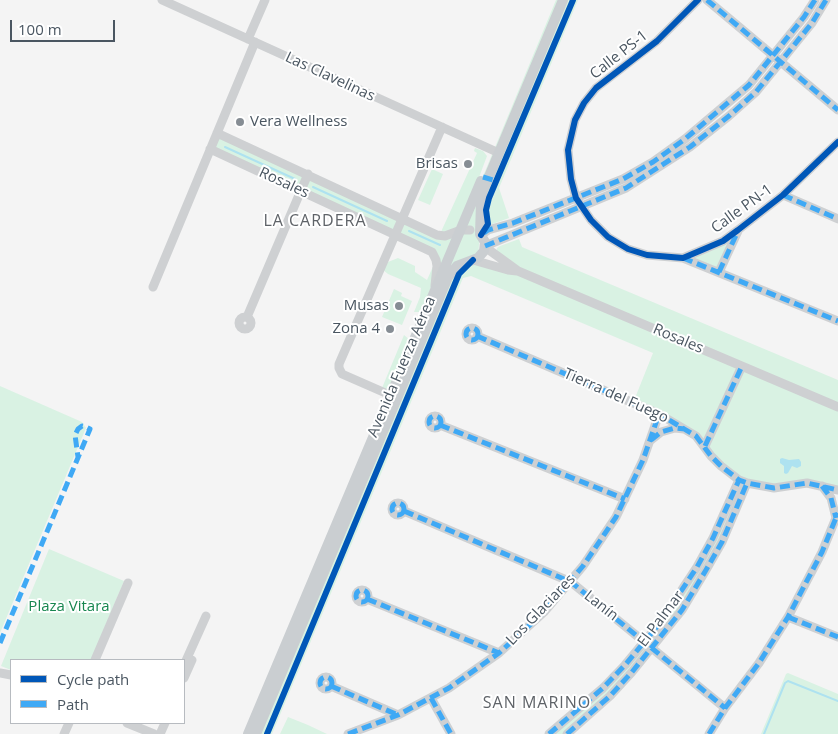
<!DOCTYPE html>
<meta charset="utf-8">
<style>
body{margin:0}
#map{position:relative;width:838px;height:734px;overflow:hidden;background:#f4f4f4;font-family:"Open Sans",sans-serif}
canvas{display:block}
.legend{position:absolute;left:10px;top:659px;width:175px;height:65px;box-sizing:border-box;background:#fff;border:1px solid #b7bbc0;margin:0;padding:6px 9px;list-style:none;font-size:15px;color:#4a5661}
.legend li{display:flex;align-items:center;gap:10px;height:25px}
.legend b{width:25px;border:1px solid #b7bbc0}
.scale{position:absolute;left:10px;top:20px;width:105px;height:22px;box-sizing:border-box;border:2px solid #4a5661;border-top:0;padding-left:6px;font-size:15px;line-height:18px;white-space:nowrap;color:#4a5661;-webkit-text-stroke:4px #fff;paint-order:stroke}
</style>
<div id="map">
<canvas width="838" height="734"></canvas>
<ul class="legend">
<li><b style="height:6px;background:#0057b8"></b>Cycle path</li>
<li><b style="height:6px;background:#3fa9f5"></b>Path</li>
</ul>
<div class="scale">100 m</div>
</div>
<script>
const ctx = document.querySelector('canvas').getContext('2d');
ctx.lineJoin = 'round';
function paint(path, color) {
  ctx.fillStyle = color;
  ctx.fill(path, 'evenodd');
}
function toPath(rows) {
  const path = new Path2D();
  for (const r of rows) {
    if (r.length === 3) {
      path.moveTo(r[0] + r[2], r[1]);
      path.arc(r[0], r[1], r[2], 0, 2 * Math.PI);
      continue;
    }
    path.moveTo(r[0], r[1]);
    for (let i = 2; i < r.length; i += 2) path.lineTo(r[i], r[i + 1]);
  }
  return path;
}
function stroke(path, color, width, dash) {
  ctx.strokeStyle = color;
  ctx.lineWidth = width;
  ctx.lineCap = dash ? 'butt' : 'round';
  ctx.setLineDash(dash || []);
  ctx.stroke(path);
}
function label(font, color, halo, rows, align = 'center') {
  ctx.font = font + ' "Open Sans",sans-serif';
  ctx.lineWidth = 4;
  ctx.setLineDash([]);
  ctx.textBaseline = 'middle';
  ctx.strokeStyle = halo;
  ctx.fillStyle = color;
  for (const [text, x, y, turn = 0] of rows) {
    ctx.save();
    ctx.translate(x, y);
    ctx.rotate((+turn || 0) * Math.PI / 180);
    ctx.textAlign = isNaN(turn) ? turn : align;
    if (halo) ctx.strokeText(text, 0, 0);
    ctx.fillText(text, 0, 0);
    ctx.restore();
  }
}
paint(toPath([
 [556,0,563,0,483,191,478,258,838,407,838,490,822,486,774,488,747,483,722,542,653,648,567,734,549,734,603,688,685,586,739,480,705,446,633,403,653,353,471,276,463,278,272,734,248,734,435,288,435,255,210,149,217,133,437,235,454,234,474,198],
 [566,0,578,0,499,188,509,218,487,226,484,225,487,188],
 [475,148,483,151,487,156,478,180,456,228,440,234,477,153,474,151],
 [432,169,443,174,430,205,418,200],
 [738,230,719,272,683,258],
 [519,239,522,247,838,380,838,403,516,267,496,252,497,248,500,246],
 [398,258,415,266,415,272,427,280,435,262,433,282,422,312,414,312,420,297,421,288,388,274,383,270,388,262],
 [394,289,402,293,401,296,412,301,402,325,382,317],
 [404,335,411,341,389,390,382,388],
 [0,386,82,422,86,428,0,633],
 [49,549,124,581,91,660,11,660,11,670,1,666],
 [788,673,838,694,838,734,761,734,786,674],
 [288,717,308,725,327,734,280,734]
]), '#d9f2e3');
paint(toPath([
 [782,458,789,460,799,459,801,462,801,466,797,468,792,466,788,473,786,474,784,473,784,466,780,463,780,459]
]), '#aee2f0');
stroke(toPath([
 [225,147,295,179],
 [313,187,387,221],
 [409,231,440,245],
 [764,734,785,683,788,681,838,701]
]), '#aee2f0', 2);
stroke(toPath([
 [162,0,499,153],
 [698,0,657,41,596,88,584,103,575,120,568,150,571,179,576,198,591,220,608,237,628,249,647,255,683,258,723,241,738,230,783,195,838,142],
 [707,0,838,110],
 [248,39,265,0],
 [217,133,437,235,445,236,461,230,470,230],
 [210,149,432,252,436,260,437,266,435,286],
 [783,195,838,219],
 [481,235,488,230,513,223,623,179,653,162,685,139,749,85,804,17,815,0],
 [485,246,626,188,690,147,729,116,756,92,812,23,826,0],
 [485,247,518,271,838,407],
 [683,258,838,321],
 [473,260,508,270,517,271],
 [719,272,738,231],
 [153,287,255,42],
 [247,317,308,174],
 [245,323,6],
 [472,334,6],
 [477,336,659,414,696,436,711,456,721,466,739,480,747,483,774,488,807,483,838,490],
 [390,395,342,374,339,368,339,364,442,127],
 [435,422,6],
 [440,425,625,499],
 [651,440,661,432,675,428,684,429],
 [705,446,742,366],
 [822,486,831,498,836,518],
 [398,509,6],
 [404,511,571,582,725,708],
 [362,596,6],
 [367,599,499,653],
 [788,617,838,637],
 [95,660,128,583],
 [184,665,206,616],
 [0,673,11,675],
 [326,683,6],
 [184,678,192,660],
 [331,686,398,715],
 [431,698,451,734],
 [127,723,154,734],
 [64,734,69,723],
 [160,734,165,723],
 [348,734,398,715,449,688,499,653,544,612,583,566,616,517,643,460,659,414],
 [549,734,603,688,625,665,660,623,697,567,713,538,739,480],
 [567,734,610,696,632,672,682,610,706,570,722,542,747,483],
 [709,734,725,708,759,663,788,617,822,552,838,513]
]), '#ced0d2', 9);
stroke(toPath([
 [248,734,481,181],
 [256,734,448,277,457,266,478,258,484,251,485,242,480,234,481,203,483,191,563,0]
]), '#caced1', 10);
stroke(toPath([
 [707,0,838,110],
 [483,177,496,181],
 [783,195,838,219],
 [484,233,488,230,513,223,623,179,653,162,685,139,749,85,804,17,815,0],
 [485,246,626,188,690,147,729,116,756,92,812,23,826,0],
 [683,258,838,321],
 [719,272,737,233],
 [472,334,6],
 [477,336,659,414,696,436,711,456,721,466,739,480,747,483,774,488,807,483,838,490],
 [435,422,6],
 [440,425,625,499],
 [651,440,661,432,675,428,685,429],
 [705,446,742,366],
 [822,486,831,498,836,518],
 [398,509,6],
 [404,511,571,582,725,708],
 [362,596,6],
 [367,599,499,653],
 [788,617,838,637],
 [0,643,41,546,90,429,86,427,82,426,78,429,75,435,78,457],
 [326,683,6],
 [331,686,398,715],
 [431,698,451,734],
 [348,734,398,715,449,688,499,653,544,612,583,566,616,517,643,460,659,414],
 [549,734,603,688,625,665,660,623,697,567,713,538,739,480],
 [567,734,610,696,632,672,682,610,706,570,722,542,747,483],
 [709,734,725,708,759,663,788,617,822,552,838,513]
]), '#3fa9f5', 5, [10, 5]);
stroke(toPath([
 [698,0,657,41,596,88,584,103,575,120,568,150,571,179,576,198,591,220,608,237,628,249,647,255,683,258,723,241,738,230,783,195,838,142],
 [481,235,488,224,486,210,489,198,573,0],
 [267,734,459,274,473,260]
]), '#0057b8', 6);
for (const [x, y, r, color] of [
 [240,122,5,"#868d94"],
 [468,164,5,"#868d94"],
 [399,306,5,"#868d94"],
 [390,329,5,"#868d94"]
]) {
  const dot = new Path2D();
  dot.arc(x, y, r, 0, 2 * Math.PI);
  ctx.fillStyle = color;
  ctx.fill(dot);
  stroke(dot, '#fff', 2);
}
label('15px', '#4a5661', '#fff', [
 ["Calle PS-1",619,55,-38],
 ["Las Clavelinas",330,77,25],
 ["Rosales",284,183,25],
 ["Calle PN-1",742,209,-36],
 ["Rosales",678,339,23],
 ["Avenida Fuerza Aérea",402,367,-67],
 ["Tierra del Fuego",616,396,24],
 ["Lanín",601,606,38],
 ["Los Glaciares",541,610,-46],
 ["El Palmar",661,619,-53]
]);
label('15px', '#4a5661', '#fff', [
 ["Vera Wellness",250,122,"left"],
 ["Brisas",458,164],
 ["Musas",389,306],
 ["Zona 4",380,329]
], 'right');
label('15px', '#17864f', '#fff', [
 ["Plaza Vitara",69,607]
]);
ctx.letterSpacing = '1px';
label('16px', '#5f6368', '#fff', [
 ["LA CARDERA",315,221],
 ["SAN MARINO",537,703]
]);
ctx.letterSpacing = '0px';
</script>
